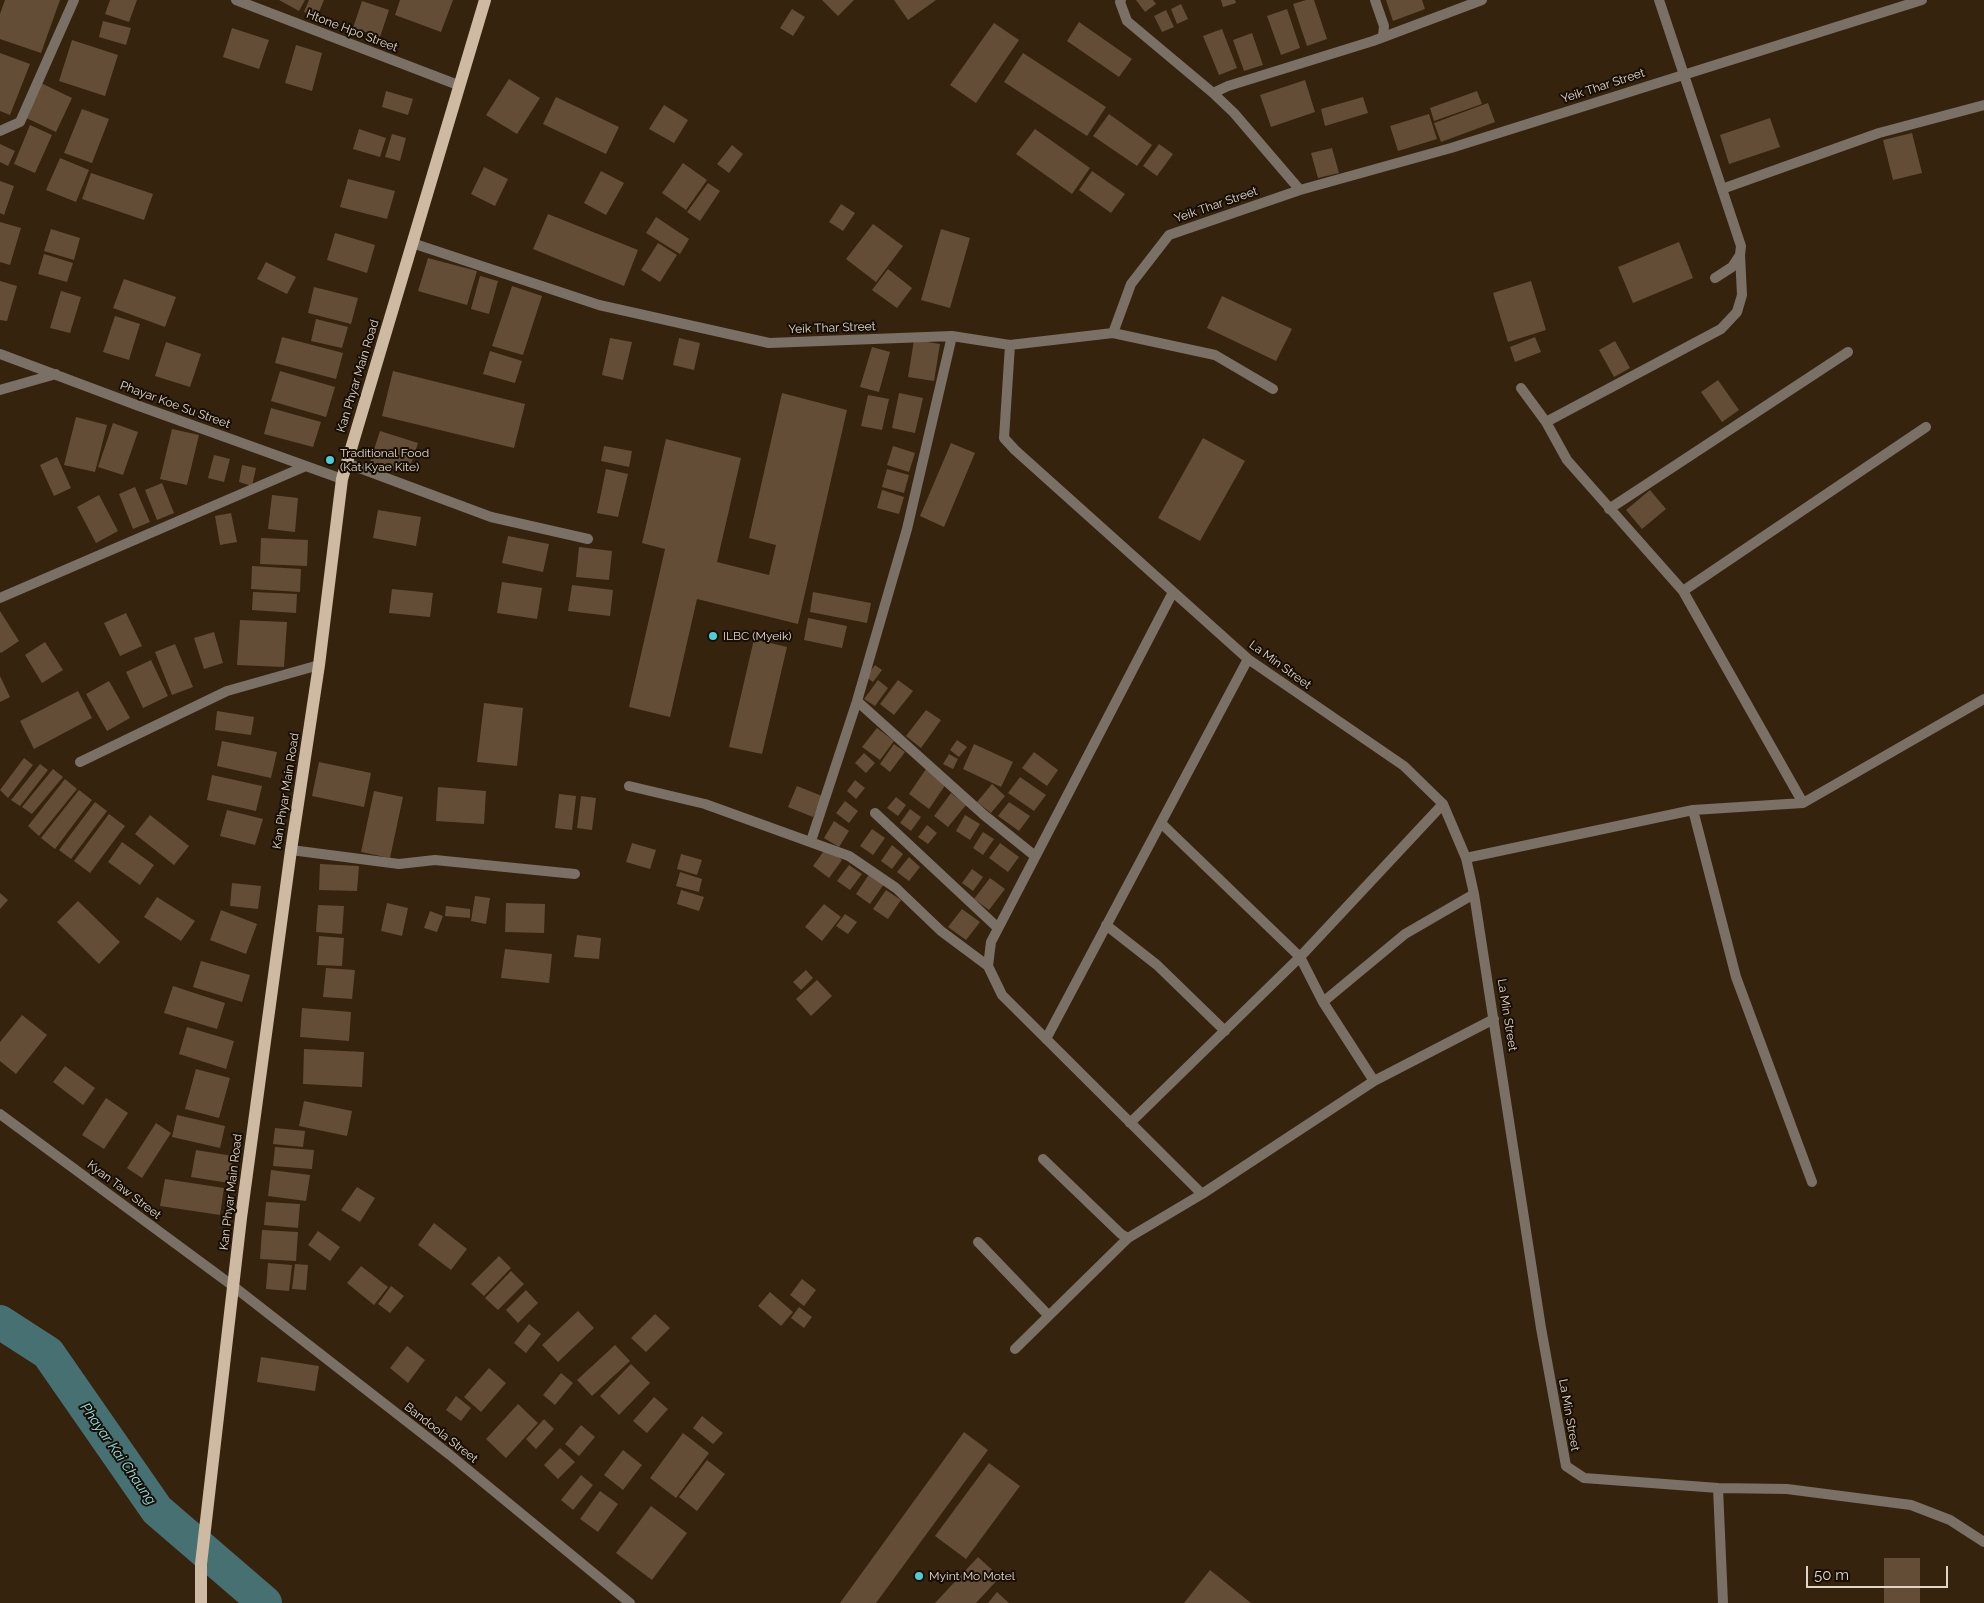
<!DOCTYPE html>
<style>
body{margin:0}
#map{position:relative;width:1984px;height:1603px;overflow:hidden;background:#36230d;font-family:Raleway,sans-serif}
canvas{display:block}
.scale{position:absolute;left:1806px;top:1566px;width:142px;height:22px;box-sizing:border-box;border:2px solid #e2d5c8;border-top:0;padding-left:6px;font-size:15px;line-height:18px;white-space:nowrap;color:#e2d5c8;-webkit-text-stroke:4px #170e06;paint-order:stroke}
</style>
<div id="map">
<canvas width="1984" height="1603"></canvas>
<div class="scale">50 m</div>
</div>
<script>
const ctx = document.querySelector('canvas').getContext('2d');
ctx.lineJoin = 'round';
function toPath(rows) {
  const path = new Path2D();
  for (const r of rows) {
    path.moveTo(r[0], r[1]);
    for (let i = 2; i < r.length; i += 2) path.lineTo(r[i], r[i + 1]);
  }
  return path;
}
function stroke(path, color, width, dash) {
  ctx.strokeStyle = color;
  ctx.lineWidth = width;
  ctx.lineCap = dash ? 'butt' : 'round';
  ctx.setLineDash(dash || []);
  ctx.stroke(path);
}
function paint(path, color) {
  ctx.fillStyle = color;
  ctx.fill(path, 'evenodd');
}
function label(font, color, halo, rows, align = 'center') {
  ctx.font = font + ' Raleway,sans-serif';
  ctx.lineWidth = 4;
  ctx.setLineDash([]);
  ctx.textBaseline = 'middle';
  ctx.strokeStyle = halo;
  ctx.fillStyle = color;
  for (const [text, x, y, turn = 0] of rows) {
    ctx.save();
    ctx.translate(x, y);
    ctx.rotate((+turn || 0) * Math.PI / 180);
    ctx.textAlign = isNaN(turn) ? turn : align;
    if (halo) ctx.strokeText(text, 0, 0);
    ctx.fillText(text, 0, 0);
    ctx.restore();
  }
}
stroke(toPath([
 [0,1322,48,1353,157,1510,265,1603]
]), '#477073', 34);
paint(toPath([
 [5,0,60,0,41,53,0,39,0,14],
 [110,0,137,0,129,22,105,14],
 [279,0,305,0,299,11],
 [309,0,324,0,317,17,304,12],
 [400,0,453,0,441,32,395,15],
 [822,0,854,0,838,16],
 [894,0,936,0,908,20],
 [1136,0,1153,0,1156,4,1145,12],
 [1221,0,1235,0,1236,3,1223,7],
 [1306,0,1314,0,1327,39,1307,46,1293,4],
 [1386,0,1422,0,1425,9,1393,21],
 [362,1,389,10,380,37,353,28],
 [1181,4,1188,19,1177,24,1171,9],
 [792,9,805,17,793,36,780,28],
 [1287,9,1300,48,1281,55,1267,16],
 [1166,10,1174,27,1162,32,1154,16],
 [103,21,131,28,126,45,99,37],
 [1079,22,1132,59,1119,77,1067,41],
 [994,23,1019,40,976,103,950,85],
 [232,28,269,40,259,69,223,57],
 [1222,29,1237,68,1219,75,1203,36],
 [1252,33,1263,65,1244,71,1233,40],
 [72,40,118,55,105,96,59,81],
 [296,45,322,53,312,91,285,83],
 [0,53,30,64,10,115,0,111],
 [1023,53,1106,107,1087,136,1004,82],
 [509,79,540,98,517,134,486,115],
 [1305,80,1315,112,1271,127,1260,95],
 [39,82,72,98,56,132,22,116],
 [386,91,413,99,408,115,382,107],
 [1477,91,1482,104,1434,121,1430,108],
 [556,97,619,127,606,154,543,124],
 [1363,97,1368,113,1325,126,1321,109],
 [1488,103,1495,122,1441,142,1434,123],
 [664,105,688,120,674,143,649,129],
 [82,109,109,119,92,163,64,153],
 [1109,114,1152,145,1137,166,1093,136],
 [1429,114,1437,139,1398,151,1390,126],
 [1770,118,1780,147,1729,164,1720,135],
 [30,125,52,135,35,173,14,164],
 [359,129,386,138,380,157,353,149],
 [1035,129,1090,168,1072,194,1016,154],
 [1912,133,1922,173,1893,180,1883,140],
 [392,134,406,138,400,161,385,157],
 [0,144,15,151,8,166,0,162],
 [1159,144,1173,154,1157,176,1143,166],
 [732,145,743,154,729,173,717,164],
 [1332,148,1339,173,1318,178,1311,153],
 [60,158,89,170,76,202,46,190],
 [683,163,707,180,686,210,662,193],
 [484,167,508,179,495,206,471,194],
 [601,171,624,183,606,215,584,203],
 [1092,171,1125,194,1111,213,1079,190],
 [91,173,153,194,144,220,82,199],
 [348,179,395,191,387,219,340,207],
 [0,181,14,186,4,215,0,213],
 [708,183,720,191,700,221,687,212],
 [841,204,855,213,843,231,829,222],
 [548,214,638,250,624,286,533,249],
 [656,217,689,239,680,254,646,233],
 [0,222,21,228,10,265,0,262],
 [873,224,903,246,876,282,846,259],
 [51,229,80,238,74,260,44,251],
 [941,229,970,238,950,308,921,300],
 [335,233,375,245,367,273,327,260],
 [1679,242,1693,278,1633,303,1618,267],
 [658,243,677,255,660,282,641,270],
 [44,254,73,263,67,282,38,274],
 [428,258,477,271,467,305,418,291],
 [266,262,296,277,287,294,257,279],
 [888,269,912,288,897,308,872,290],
 [480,276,498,281,489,314,471,309],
 [124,279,176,297,165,327,113,308],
 [0,281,17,286,7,321,0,320],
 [1531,281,1546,330,1508,342,1493,293],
 [512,286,542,296,523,355,492,346],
 [314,287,358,298,351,324,308,313],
 [61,291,81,297,70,333,50,328],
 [1222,296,1292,329,1276,361,1207,328],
 [115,316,140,324,129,360,103,352],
 [316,319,348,327,342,348,311,341],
 [282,337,343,353,336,379,275,363],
 [1535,337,1541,352,1515,362,1510,347],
 [610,338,632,342,623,380,602,375],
 [679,338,700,343,694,370,673,365],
 [914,340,940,344,934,381,908,377],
 [1615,341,1630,368,1614,377,1599,350],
 [166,342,201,354,190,387,155,376],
 [872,347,890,352,879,392,860,387],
 [490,351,522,361,515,383,483,374],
 [280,371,335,387,326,417,271,401],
 [393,371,525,404,514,448,382,416],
 [1718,380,1739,410,1722,422,1701,392],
 [782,393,847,410,798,624,697,599,670,717,629,707,665,549,642,543,666,439,741,458,717,562,769,575,776,545,749,538],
 [899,393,923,398,915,433,892,428],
 [868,395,889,399,882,430,861,426],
 [271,408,321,422,313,447,264,434],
 [76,417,107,425,95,472,64,465],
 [113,423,138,432,123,475,98,467],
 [172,429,199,435,187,485,160,479],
 [380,431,418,443,408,473,370,462],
 [1203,438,1245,461,1200,541,1158,518],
 [951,443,975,453,944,527,920,516],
 [604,446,632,451,629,467,601,461],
 [893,446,915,453,909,472,887,465],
 [214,455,230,459,224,482,208,478],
 [57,457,71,488,54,496,40,465],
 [242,465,256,468,252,486,239,482],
 [606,469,628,474,618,517,597,513],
 [887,469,909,475,904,493,882,487],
 [162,483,174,513,157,520,145,490],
 [135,487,150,522,133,529,119,494],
 [882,490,904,497,899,514,877,508],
 [1650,490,1666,509,1642,529,1626,510],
 [99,495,118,531,96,543,77,507],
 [272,495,298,498,295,532,268,529],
 [378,510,421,517,416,546,373,538],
 [231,513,237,542,220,545,215,516],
 [508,536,549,544,543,572,502,563],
 [261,538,308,540,307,566,260,564],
 [579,547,612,551,609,580,576,577],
 [252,566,301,569,300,592,251,589],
 [502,582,542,588,537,619,497,613],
 [572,585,613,590,610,616,568,611],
 [392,589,433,593,430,617,389,613],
 [253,592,297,594,296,613,252,610],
 [813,592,871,603,867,623,810,612],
 [0,611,19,641,1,653,0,652],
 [126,613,142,646,120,656,104,623],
 [808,618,847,626,842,648,804,640],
 [240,620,287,622,284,667,237,665],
 [214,632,223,663,204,669,194,638],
 [754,639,787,647,762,754,729,747],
 [45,642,63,670,42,683,25,655],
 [175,644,193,687,172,695,155,652],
 [151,660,168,696,143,708,126,672],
 [875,665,882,670,873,682,866,677],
 [0,676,10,697,0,702],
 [878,680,888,688,875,706,864,699],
 [898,680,913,691,894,715,880,704],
 [109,681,130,718,107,731,86,694],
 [78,691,92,718,34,749,20,721],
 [484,703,523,708,517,766,477,762],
 [926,710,941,720,921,748,906,736],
 [217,711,254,717,251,735,215,730],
 [877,728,894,741,880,760,862,747],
 [957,740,967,747,959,757,950,750],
 [222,741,277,752,271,778,217,766],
 [894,744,905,752,890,772,880,764],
 [974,744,1013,762,1001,787,963,769],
 [1034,752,1058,770,1047,786,1022,768],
 [864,753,875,763,866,773,855,763],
 [949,754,958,759,953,769,943,764],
 [24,758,33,765,8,798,0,790],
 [319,762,371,773,364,807,312,796],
 [40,764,48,770,20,806,11,800],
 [53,769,63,777,32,814,22,807],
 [926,769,946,784,929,809,909,794],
 [212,775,262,786,256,811,207,800],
 [1020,777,1046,795,1034,811,1008,793],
 [65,779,77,789,39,836,28,826],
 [855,780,865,788,856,799,847,791],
 [992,784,1005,796,991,813,977,802],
 [797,786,822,796,813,817,788,807],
 [438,787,486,791,484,824,436,821],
 [79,790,92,800,55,849,41,838],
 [374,791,403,797,390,858,361,852],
 [951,793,966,805,948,827,934,816],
 [559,794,576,796,572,830,555,828],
 [581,796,596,798,592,830,577,828],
 [896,797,906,805,898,816,887,808],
 [845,801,858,811,849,823,836,813],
 [95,802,107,811,71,859,59,850],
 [1009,802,1030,816,1019,831,998,816],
 [910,809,921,817,911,831,900,823],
 [227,810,263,819,255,845,220,836],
 [109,814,125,826,90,873,74,861],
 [150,815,189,846,174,865,135,834],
 [965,815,980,824,970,840,956,831],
 [834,821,849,831,839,847,824,838],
 [927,825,937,833,928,844,918,837],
 [872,829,885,838,873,855,860,846],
 [983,832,994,839,983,855,973,848],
 [122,842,154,865,140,885,108,862],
 [632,843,656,850,650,869,626,862],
 [1000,843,1019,857,1008,872,989,858],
 [892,845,903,854,892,869,881,861],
 [826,848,842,860,829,878,813,866],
 [681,854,702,860,697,875,677,869],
 [909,857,920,867,909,881,897,872],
 [320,864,359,866,357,891,319,890],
 [849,865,862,874,850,890,837,881],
 [972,869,983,877,973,891,962,883],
 [680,872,702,879,699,892,676,886],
 [870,873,884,884,870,904,856,894],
 [990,878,1005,889,989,910,974,899],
 [232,883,261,886,258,909,230,906],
 [681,890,704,897,699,911,677,904],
 [886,890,901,900,888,919,873,909],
 [0,893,8,900,0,909],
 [475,896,490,898,486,924,471,921],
 [157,897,195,921,181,941,144,917],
 [78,901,120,942,99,964,57,922],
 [387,903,408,908,402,936,381,931],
 [506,903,545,904,544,933,505,932],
 [824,904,841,917,822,941,805,927],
 [318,905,344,906,342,934,316,932],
 [446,906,470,909,470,918,445,916],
 [962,909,980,922,966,940,948,927],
 [221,910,257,924,246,954,210,940],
 [430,911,443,916,437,932,424,928],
 [845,914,857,922,848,934,836,926],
 [577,935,601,938,599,959,574,957],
 [319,936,344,938,342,966,317,965],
 [505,949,552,954,549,983,501,978],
 [201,961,250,975,242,1002,193,987],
 [326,968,355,970,352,999,323,997],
 [806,970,813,978,801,990,793,982],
 [817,980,832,996,811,1016,796,999],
 [173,986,225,1003,217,1029,164,1013],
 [302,1008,351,1012,349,1041,300,1037],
 [22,1015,47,1035,16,1074,0,1061,0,1042],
 [187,1027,234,1041,226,1069,179,1054],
 [304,1049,364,1052,362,1087,303,1084],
 [65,1066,95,1088,83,1105,53,1082],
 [196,1069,230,1078,219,1118,185,1109],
 [106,1098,128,1113,104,1149,82,1135],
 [304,1101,352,1111,347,1136,299,1126],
 [177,1115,225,1126,220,1148,172,1137],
 [156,1123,171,1133,142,1178,127,1168],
 [275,1128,305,1131,303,1147,273,1144],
 [275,1147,314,1150,312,1169,273,1166],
 [196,1150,233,1156,229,1183,191,1177],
 [271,1170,310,1175,306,1201,268,1196],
 [165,1179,224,1188,220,1215,160,1206],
 [357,1187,375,1198,360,1222,341,1210],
 [266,1202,300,1204,298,1228,264,1225],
 [434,1223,467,1249,451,1270,418,1245],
 [262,1230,298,1232,296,1261,260,1259],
 [318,1231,340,1247,330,1261,308,1245],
 [499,1256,511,1268,484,1296,471,1284],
 [268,1263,292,1265,289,1291,266,1289],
 [295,1264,308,1265,306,1290,292,1289],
 [361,1266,388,1287,374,1305,347,1283],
 [511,1271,524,1284,498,1310,485,1298],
 [802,1279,816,1290,804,1306,790,1295],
 [391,1286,404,1296,390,1313,378,1304],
 [526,1290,538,1303,518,1323,506,1310],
 [770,1292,793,1312,781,1326,758,1306],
 [799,1307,812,1317,804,1328,791,1318],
 [578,1311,594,1328,558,1362,542,1345],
 [655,1314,670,1328,646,1352,631,1338],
 [529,1324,541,1334,526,1353,514,1343],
 [615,1345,630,1361,592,1396,577,1380],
 [407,1346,425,1360,408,1383,390,1368],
 [261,1357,319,1366,315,1391,257,1382],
 [631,1364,650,1383,619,1415,600,1396],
 [489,1368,506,1383,481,1412,464,1397],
 [561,1373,573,1383,555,1405,543,1395],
 [456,1396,471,1408,461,1421,446,1410],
 [654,1397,668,1409,647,1433,633,1421],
 [518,1404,538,1423,506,1458,486,1439],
 [702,1416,723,1433,713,1444,693,1428],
 [544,1419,554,1429,536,1449,526,1439],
 [581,1425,595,1437,579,1456,565,1444],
 [964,1432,988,1450,876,1603,840,1603],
 [683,1433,709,1453,676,1498,650,1478],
 [560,1448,575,1462,558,1479,544,1465],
 [623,1450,642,1465,623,1490,604,1475],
 [707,1460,725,1474,697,1511,679,1497],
 [989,1463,1020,1486,966,1559,935,1536],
 [581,1475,593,1485,573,1510,561,1500],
 [600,1491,618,1504,598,1532,580,1519],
 [651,1506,687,1533,652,1580,616,1553],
 [978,1557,1000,1577,976,1603,935,1603],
 [1884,1558,1920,1558,1920,1603,1884,1603],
 [1210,1570,1251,1603,1184,1603],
 [997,1592,1009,1603,988,1603]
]), '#634d37');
stroke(toPath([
 [236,0,458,85],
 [1121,0,1120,2,1127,21,1213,93,1234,113,1300,190],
 [1375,0,1384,26,1383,36],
 [1659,0,1741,246,1740,255,1732,267,1715,278],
 [1213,93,1228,86,1373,41,1482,0],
 [0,131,20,122,74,0],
 [1722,189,1879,133,1984,105],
 [412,243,599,305,769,343,952,336,1010,345,1113,333,1131,284,1169,235,1300,190,1451,148,1922,0],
 [1113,333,1215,355,1273,389],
 [1010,345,1004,438,1015,450,1248,659,1404,766,1443,804,1466,858,1474,894,1541,1328,1566,1466,1584,1478,1718,1488,1787,1489,1911,1505,1950,1520,1984,1542],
 [0,354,139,406,342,479],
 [1521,388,1546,422,1567,460,1683,591,1803,803],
 [0,390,56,374],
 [1546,422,1721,329,1737,312,1742,295,1740,255],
 [346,463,491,517,588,539],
 [1609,509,1848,352],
 [1683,591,1926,427],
 [1173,592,991,942,988,966,1002,995,1202,1194],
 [0,598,306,466],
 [857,701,984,815,1035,856],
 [80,762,227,691,319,665],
 [629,786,705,804,849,856,896,888,941,931,988,966],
 [1693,810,1736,977,1812,1182],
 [875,813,998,928],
 [1161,823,1300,957,1443,804],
 [811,841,857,701,907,529,952,336],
 [291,850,399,864,435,860,575,874],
 [1466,858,1693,810,1803,803,1984,699],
 [1106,925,1157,965,1225,1031],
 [1323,1002,1405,934,1474,894],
 [1046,1039,1248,659],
 [1130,1123,1300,957,1323,1002,1374,1081],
 [1043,1159,1121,1234,1128,1238],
 [978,1242,1048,1315],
 [1015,1349,1128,1238,1202,1194,1374,1081,1494,1019],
 [1718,1488,1723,1603]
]), '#7a7066', 10);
stroke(toPath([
 [0,1114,233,1286,450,1455,630,1603]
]), '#7a7066', 10);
stroke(toPath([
 [201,1603,201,1564,241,1218,291,850,319,665,342,479,485,0]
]), '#ceb9a3', 12);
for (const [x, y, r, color] of [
 [330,460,5,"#51ccd5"],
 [713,636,5,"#51ccd5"],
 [919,1576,5,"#51ccd5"]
]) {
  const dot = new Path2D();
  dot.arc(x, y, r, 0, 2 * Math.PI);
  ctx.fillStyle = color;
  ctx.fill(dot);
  stroke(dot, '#170e06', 2);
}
label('12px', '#e2d5c8', '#170e06', [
 ["Htone Hpo Street",352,31,21],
 ["Yeik Thar Street",1603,86,-18],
 ["Yeik Thar Street",1216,205,-19],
 ["Yeik Thar Street",832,328,-2],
 ["Kan Phyar Main Road",358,376,-73],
 ["Phayar Koe Su Street",175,405,20],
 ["La Min Street",1280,665,36],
 ["Kan Phyar Main Road",286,791,-81],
 ["La Min Street",1507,1015,81],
 ["Kyan Taw Street",124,1190,37],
 ["Kan Phyar Main Road",231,1192,-83],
 ["La Min Street",1569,1415,80],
 ["Bandoola Street",441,1433,38]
]);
label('12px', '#e2d5c8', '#170e06', [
 ["Traditional Food",340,453],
 ["(Kat Kyae Kite)",340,467],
 ["ILBC (Myeik)",723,636],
 ["Myint Mo Motel",929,1576]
], 'left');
label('italic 14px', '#97e4ea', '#170e06', [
 ["Phayar Kai Chaung",118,1454,55]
]);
</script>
